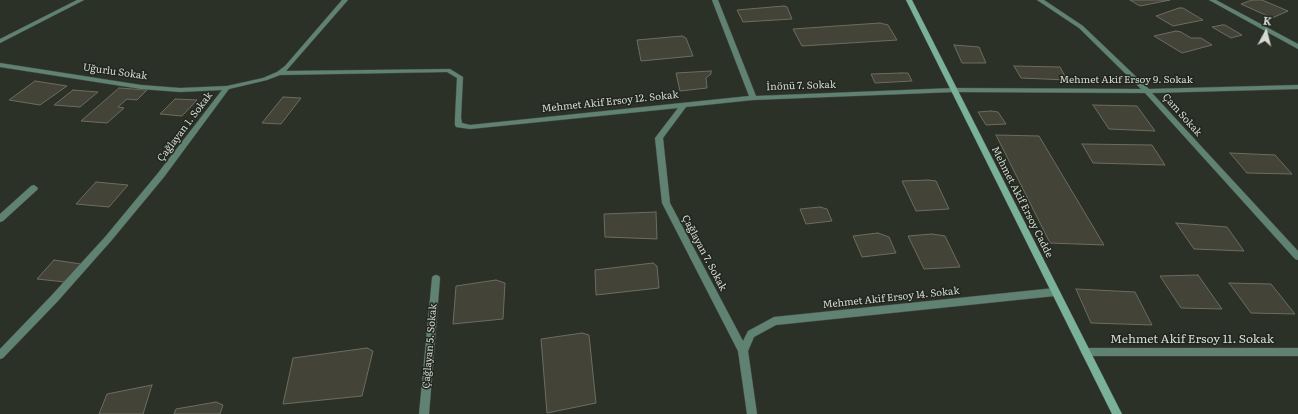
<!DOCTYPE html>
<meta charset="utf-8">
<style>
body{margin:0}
#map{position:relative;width:1298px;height:414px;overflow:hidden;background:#2b3127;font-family:Literata,serif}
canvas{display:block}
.north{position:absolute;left:1246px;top:12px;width:40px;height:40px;-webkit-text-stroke:3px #21271e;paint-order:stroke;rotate:7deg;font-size:11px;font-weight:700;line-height:16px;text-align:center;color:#d5d9d3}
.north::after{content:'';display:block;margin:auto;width:14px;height:18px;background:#d5d9d3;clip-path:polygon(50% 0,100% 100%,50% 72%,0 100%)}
</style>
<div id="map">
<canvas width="1298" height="414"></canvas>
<div class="north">K</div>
</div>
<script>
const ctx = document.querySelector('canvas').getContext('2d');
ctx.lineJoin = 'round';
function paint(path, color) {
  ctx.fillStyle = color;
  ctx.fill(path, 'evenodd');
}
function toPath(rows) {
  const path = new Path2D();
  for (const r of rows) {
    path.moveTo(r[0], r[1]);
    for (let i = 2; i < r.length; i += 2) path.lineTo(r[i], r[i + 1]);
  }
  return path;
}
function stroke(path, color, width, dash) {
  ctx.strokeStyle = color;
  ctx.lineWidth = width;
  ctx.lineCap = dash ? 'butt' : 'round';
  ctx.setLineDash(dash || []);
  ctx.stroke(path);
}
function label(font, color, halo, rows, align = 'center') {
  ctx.font = font + ' Literata,serif';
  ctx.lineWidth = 3;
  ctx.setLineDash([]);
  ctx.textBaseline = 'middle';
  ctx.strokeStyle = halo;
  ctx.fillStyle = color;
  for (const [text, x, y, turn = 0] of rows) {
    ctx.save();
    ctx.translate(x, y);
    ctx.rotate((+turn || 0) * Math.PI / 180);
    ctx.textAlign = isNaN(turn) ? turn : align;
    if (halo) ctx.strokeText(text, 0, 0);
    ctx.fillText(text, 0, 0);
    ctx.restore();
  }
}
const building = toPath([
 [1130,0,1170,0,1140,6,1130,0],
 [1252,0,1262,0,1288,11,1272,18,1241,4,1252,0],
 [784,6,787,7,792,19,743,22,737,10,784,6],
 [1179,8,1183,8,1203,20,1173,26,1156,16,1179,8],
 [880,23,888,25,897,40,802,46,793,29,880,23],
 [1222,25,1225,25,1242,35,1231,38,1212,27,1222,25],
 [1176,31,1181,32,1191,38,1201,38,1212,45,1182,53,1154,36,1176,31],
 [682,36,686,38,693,56,641,61,637,40,682,36],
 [954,45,979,47,986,63,962,63,954,45],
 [1014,66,1060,67,1067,80,1021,78,1014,66],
 [711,71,711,74,706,78,707,88,680,91,676,73,711,71],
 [901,73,908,73,912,81,875,83,871,74,901,73],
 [35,81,67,86,40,105,9,100,35,81],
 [119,88,147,90,137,100,127,99,118,107,124,108,107,123,81,121,119,88],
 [73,90,98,92,80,107,54,105,73,90],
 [283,97,301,98,281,124,262,123,283,97],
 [175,99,197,100,182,116,160,114,175,99],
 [1093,105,1137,106,1155,131,1109,129,1093,105],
 [991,111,998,112,1006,124,986,125,978,112,991,111],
 [996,135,1039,136,1104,245,1050,243,996,135],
 [1082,144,1152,145,1165,165,1093,163,1082,144],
 [1230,153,1275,155,1292,174,1247,173,1230,153],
 [928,180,936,181,949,209,916,211,902,181,928,180],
 [96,182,128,185,109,207,76,204,96,182],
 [820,207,827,209,832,221,806,224,800,209,820,207],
 [656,212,657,239,605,237,604,214,656,212],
 [1176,223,1227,227,1244,251,1194,249,1176,223],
 [878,233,889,237,896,253,862,257,853,236,878,233],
 [932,234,945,236,960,267,924,269,908,236,932,234],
 [54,260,81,264,65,282,37,279,54,260],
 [653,263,657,266,659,288,596,295,595,270,653,263],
 [1198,275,1222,309,1181,308,1160,276,1198,275],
 [496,280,505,283,503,319,453,324,456,286,496,280],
 [1229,283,1271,284,1295,314,1251,313,1229,283],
 [1076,289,1135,292,1152,325,1091,323,1076,289],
 [582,333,589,335,596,403,547,413,541,339,582,333],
 [367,348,373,351,362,396,283,404,293,358,367,348],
 [152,385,143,414,99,414,107,394,152,385],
 [216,402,223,405,220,414,174,414,176,409,216,402]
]);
paint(building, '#434337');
stroke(building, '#6d6c60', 1);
const street = toPath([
 [77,0,84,0,0,43,0,39,77,0],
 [342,0,348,0,286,71,450,69,463,77,461,118,462,123,470,125,749,96,712,0,718,0,756,96,954,88,1141,89,1079,28,1037,0,1044,0,1083,26,1149,89,1298,85,1298,89,1152,93,1298,251,1298,260,1295,259,1145,93,954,92,753,100,686,107,663,138,670,203,743,341,748,331,774,317,1055,288,1058,289,1059,292,1058,295,1055,296,776,325,754,337,748,351,757,414,747,414,738,351,662,203,655,138,678,108,470,129,456,127,455,125,455,118,457,78,447,72,280,75,267,80,229,89,164,177,111,241,57,302,3,358,0,359,0,349,51,296,105,237,158,173,222,90,180,92,141,89,0,67,0,63,141,85,180,88,227,86,263,78,277,72,285,66,342,0],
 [1209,0,1216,0,1298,44,1298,49,1209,0],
 [34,185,38,188,37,190,3,221,0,222,0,214,31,186,34,185],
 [436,275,439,276,440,278,429,414,419,414,432,278,433,276,436,275],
 [1086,348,1298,348,1298,356,1086,356,1083,355,1081,352,1083,349,1086,348]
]);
const secondary = toPath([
 [906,0,912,0,1122,414,1112,414,906,0]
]);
stroke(street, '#464c43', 1);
stroke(secondary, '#464c43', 1);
paint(street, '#608273');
paint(secondary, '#7ab299');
label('10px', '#d5d9d3', '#21271e', [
 ["Uğurlu Sokak",115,72,8],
 ["Mehmet Akif Ersoy 9. Sokak",1126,80],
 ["İnönü 7. Sokak",801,86,-2],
 ["Mehmet Akif Ersoy 12. Sokak",610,102,-6],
 ["Çam Sokak",1182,115,48],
 ["Çağlayan 1. Sokak",185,127,-53],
 ["Mehmet Akif Ersoy Cadde",1022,202,63],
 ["Çağlayan 7. Sokak",704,253,62],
 ["Mehmet Akif Ersoy 14. Sokak",891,298,-6],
 ["Çağlayan 5. Sokak",430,346,-85]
]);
label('12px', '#d5d9d3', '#21271e', [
 ["Mehmet Akif Ersoy 11. Sokak",1192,339]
]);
</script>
